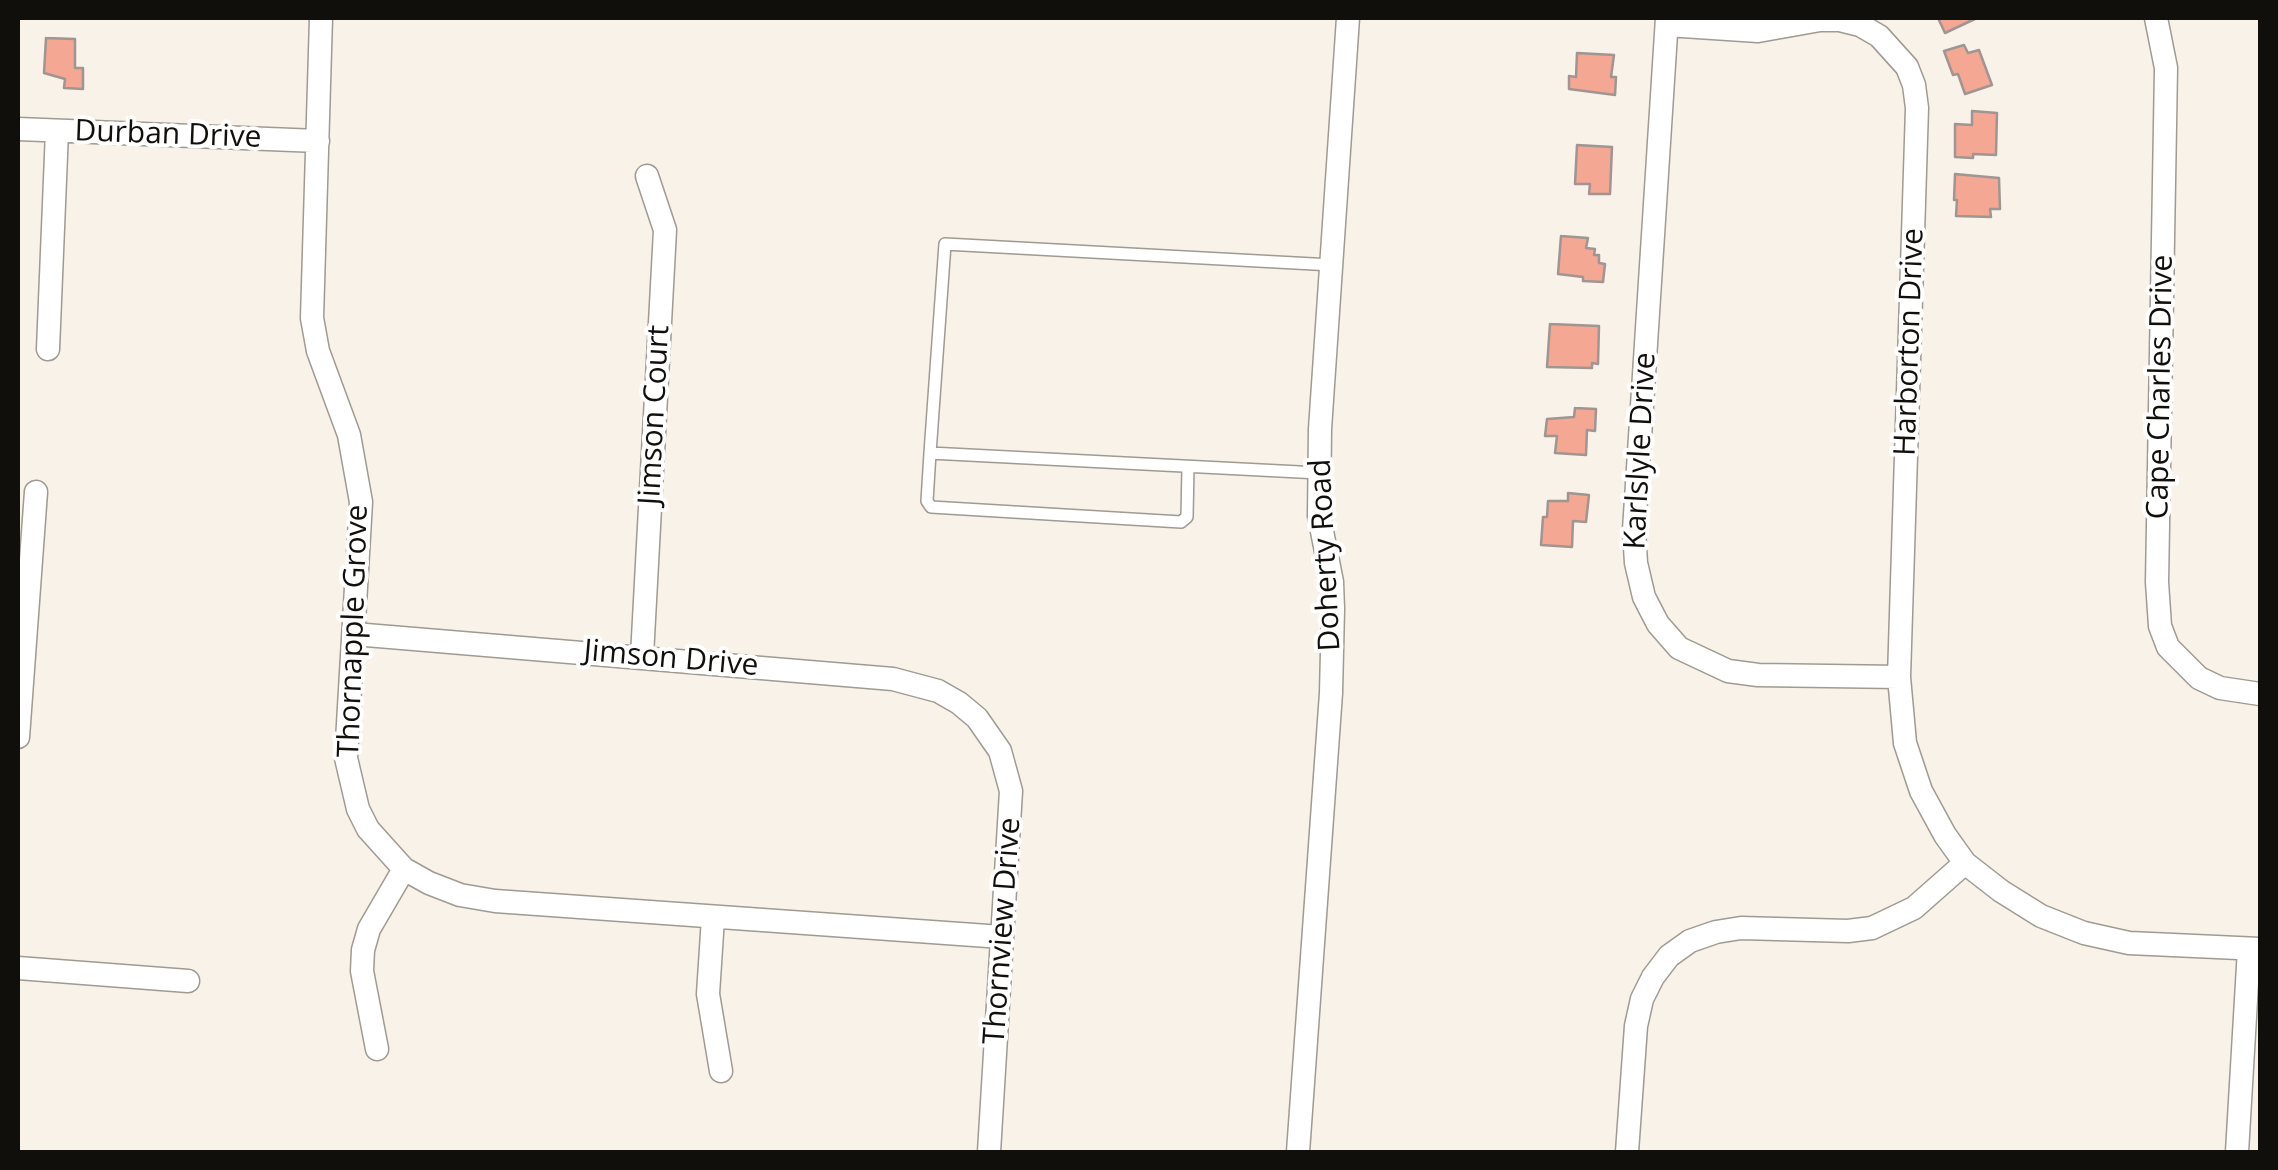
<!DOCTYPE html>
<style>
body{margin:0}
#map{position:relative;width:2278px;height:1170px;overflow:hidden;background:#f8f2e9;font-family:"Open Sans",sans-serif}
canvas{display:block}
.frame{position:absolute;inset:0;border:20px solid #110f0c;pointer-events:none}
</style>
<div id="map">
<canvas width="2278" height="1170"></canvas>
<div class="frame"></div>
</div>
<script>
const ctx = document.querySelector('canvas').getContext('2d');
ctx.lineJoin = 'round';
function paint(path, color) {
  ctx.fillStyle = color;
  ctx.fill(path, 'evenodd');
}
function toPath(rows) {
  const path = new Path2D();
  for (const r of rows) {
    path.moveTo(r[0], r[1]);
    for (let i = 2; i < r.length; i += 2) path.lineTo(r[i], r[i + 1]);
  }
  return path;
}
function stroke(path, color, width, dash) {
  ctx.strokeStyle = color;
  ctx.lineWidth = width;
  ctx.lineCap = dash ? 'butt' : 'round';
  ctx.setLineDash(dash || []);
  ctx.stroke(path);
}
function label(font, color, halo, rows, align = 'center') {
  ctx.font = font + ' "Open Sans",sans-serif';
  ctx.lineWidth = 8;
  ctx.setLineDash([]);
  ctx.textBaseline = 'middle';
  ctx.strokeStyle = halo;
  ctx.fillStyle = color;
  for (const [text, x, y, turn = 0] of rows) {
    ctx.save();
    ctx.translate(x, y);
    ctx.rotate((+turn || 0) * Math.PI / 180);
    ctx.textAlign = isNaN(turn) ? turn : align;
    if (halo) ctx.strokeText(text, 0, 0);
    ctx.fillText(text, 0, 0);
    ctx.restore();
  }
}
const building = toPath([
 [1938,18,1977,18,1945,33,1938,18],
 [46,38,75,39,75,68,83,68,83,89,64,88,65,79,44,73,46,38],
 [1964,45,1968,53,1979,50,1992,85,1965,94,1958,74,1953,75,1944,51,1964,45],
 [1577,53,1614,55,1611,77,1616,77,1615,95,1569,89,1569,76,1576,77,1577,53],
 [1972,111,1997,113,1996,155,1973,154,1973,158,1955,157,1955,124,1972,125,1972,111],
 [1577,145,1612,147,1610,194,1589,194,1590,184,1575,184,1577,145],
 [1955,174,1999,178,2000,209,1990,209,1991,217,1956,216,1957,200,1954,200,1955,174],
 [1561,236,1588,238,1586,248,1595,249,1594,255,1599,255,1599,263,1605,264,1603,282,1583,281,1583,277,1558,274,1561,236],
 [1550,324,1599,326,1598,364,1592,363,1592,368,1547,367,1550,324],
 [1575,408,1596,409,1595,431,1587,430,1586,455,1555,453,1557,436,1545,436,1547,419,1574,417,1575,408],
 [1568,493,1589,495,1586,522,1573,521,1572,547,1541,545,1543,517,1547,517,1548,501,1568,501,1568,493]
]);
paint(building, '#f4a792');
stroke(building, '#9f9592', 2.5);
const lane = toPath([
 [930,453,927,501,931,507,1181,522,1187,517,1188,467],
 [1319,473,930,453,945,244,1332,265]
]);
const street = toPath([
 [321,18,312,318,318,351,349,435,361,502,346,758,358,809,368,829,404,869,429,883,460,895,495,901,1002,937],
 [1667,18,1634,530,1636,563,1644,597,1658,624,1679,648,1728,671,1758,675,1899,677],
 [2156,18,2166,68,2157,582,2160,626,2168,647,2199,678,2220,688,2260,694],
 [1667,25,1758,31,1820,20,1840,20,1860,25,1879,36,1907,67,1914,85,1917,108,1899,677,1905,743,1921,791,1945,835,1965,863,2001,891,2041,916,2084,933,2129,943,2260,949],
 [18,129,318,141],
 [48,349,57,131],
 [354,634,893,679,938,691,959,703,977,718,1000,751,1011,791,989,1152],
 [642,656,665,230,647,176],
 [18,737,36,492],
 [713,918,708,994,721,1071],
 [18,968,188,981],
 [377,1049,362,971,363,950,369,929,404,869],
 [1298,1152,1331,693,1333,609,1332,582,1319,516,1320,429,1348,18],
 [1627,1152,1636,1026,1642,999,1653,977,1669,956,1690,941,1716,932,1741,928,1848,931,1872,928,1914,908,1965,863],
 [2237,1152,2249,949]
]);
stroke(lane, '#9f9a92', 14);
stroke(street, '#9f9a92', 25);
stroke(lane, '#fff', 11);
stroke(street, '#fff', 22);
label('30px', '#110f0c', '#fff', [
 ["Durban Drive",168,135,2],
 ["Harborton Drive",1910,342,-88],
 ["Cape Charles Drive",2161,387,-89],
 ["Jimson Court",655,415,-87],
 ["Karlslyle Drive",1641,451,-87],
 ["Doherty Road",1326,555,-93],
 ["Thornapple Grove",354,631,-88],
 ["Jimson Drive",671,659,5],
 ["Thornview Drive",1003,931,-86]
]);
</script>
